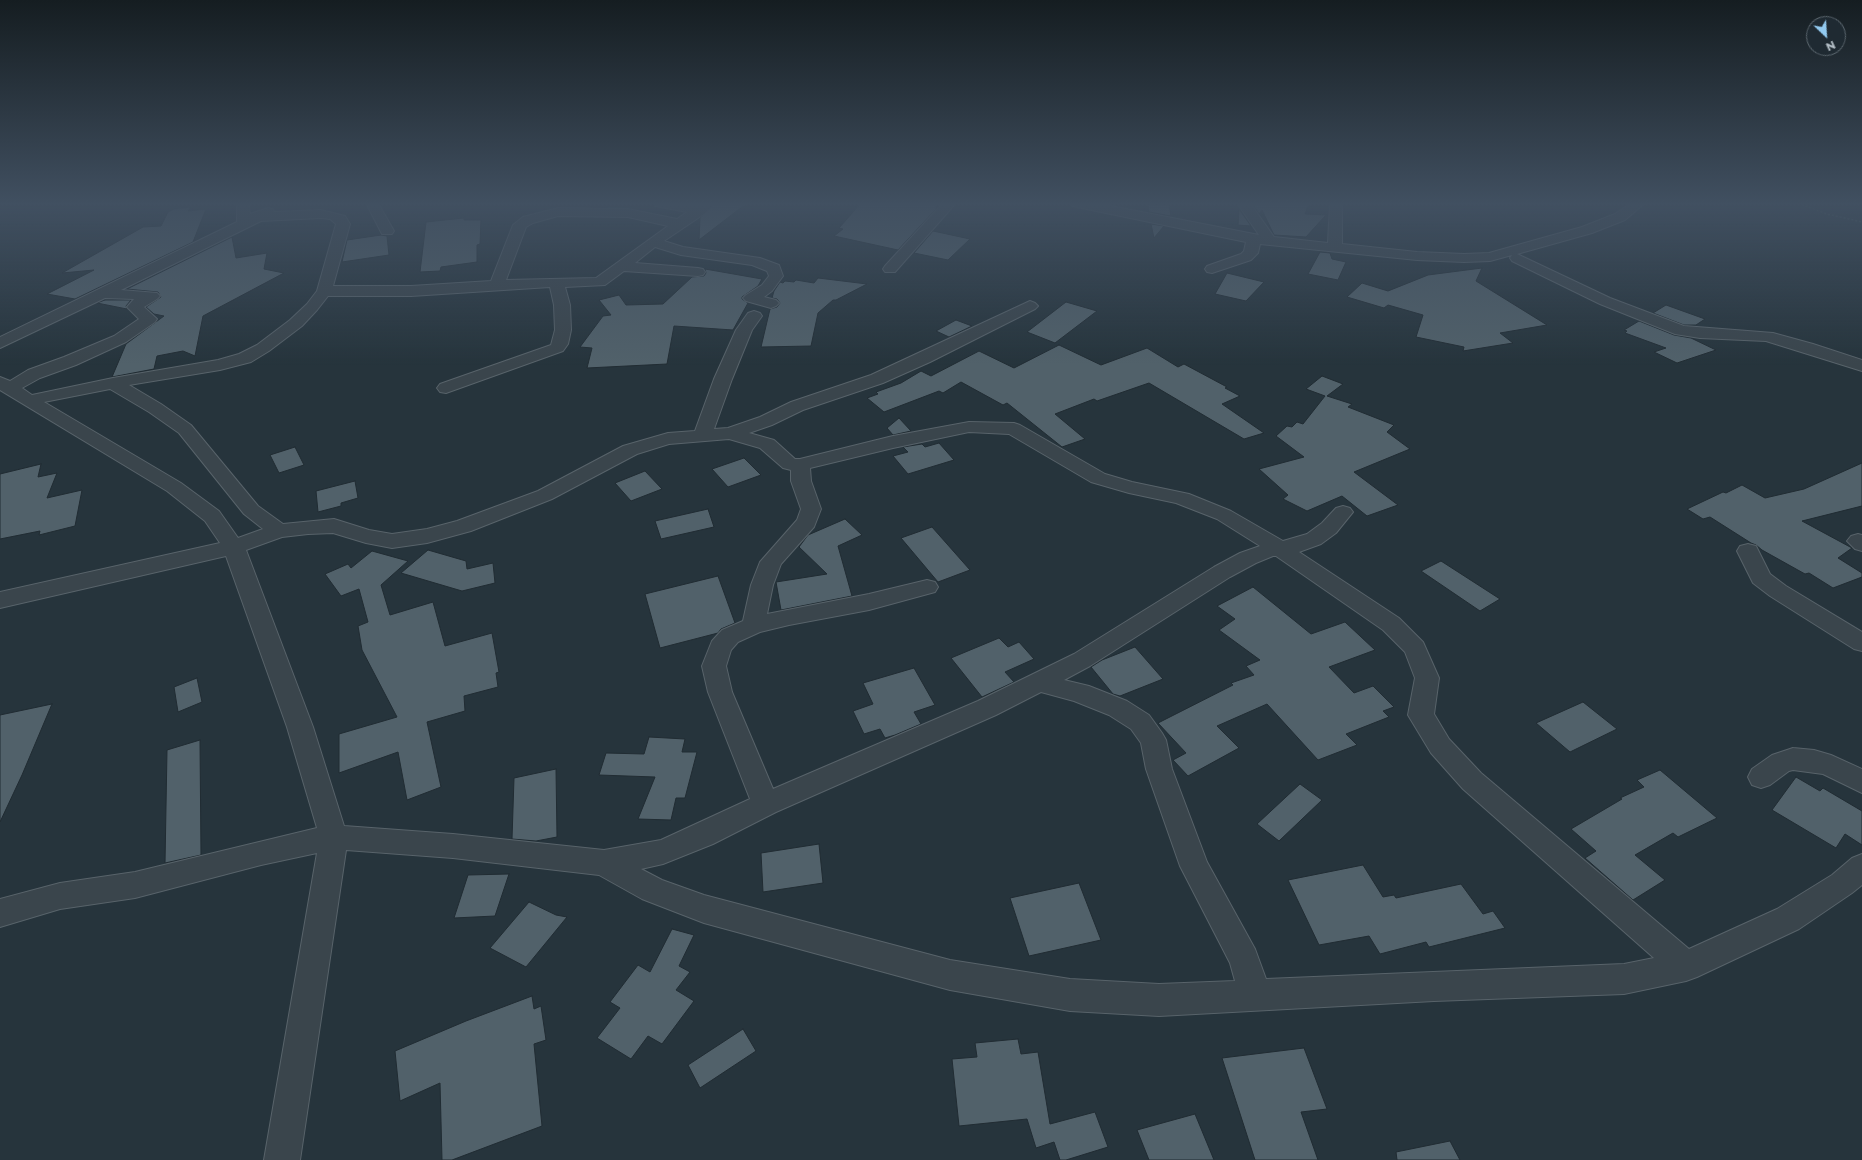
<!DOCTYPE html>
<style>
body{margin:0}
#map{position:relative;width:1862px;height:1160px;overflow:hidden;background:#26343c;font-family:Montserrat,sans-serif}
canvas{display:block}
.north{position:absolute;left:1806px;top:16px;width:40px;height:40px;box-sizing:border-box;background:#1f2a32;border:1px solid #5b666e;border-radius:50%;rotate:155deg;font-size:11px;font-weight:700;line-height:16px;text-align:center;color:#b5c0c8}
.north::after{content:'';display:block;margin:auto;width:14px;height:18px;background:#92caf0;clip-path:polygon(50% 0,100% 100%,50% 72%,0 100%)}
</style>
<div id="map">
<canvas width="1862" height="1160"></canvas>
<div class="north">N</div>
</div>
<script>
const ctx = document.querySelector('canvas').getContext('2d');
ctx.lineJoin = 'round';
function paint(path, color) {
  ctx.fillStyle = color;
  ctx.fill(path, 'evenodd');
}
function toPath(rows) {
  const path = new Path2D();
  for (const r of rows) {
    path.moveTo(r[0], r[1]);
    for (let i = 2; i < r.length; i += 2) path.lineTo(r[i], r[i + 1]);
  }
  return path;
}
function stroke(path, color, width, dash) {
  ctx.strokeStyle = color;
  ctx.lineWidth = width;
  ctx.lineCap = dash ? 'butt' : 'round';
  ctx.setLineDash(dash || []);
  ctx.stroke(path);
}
const building = toPath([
 [716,203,747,203,699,240,700,218,716,203],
 [861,203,937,203,936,209,898,250,834,236,843,229,839,228,861,203],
 [1252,203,1309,203,1305,214,1326,215,1306,237,1274,235,1262,210,1259,214,1252,203],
 [1148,205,1169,205,1171,216,1149,212,1148,205],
 [191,207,188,211,206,209,193,242,75,299,47,294,94,270,62,273,143,227,161,226,168,212,174,209,191,207],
 [1239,209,1251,226,1238,225,1239,209],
 [464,218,464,220,481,220,480,244,477,245,477,262,441,267,440,271,420,272,426,222,464,218],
 [1151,224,1164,226,1154,238,1151,224],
 [933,231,970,239,948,260,914,253,933,231],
 [381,235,387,236,389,255,342,262,347,240,381,235],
 [232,237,236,258,267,253,264,269,284,273,203,316,195,356,183,351,157,356,154,369,112,377,126,344,164,316,154,314,146,307,161,297,158,292,127,289,232,237],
 [1320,252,1330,253,1332,259,1346,262,1338,280,1308,274,1320,252],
 [1482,268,1476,281,1547,325,1500,333,1513,343,1463,351,1464,347,1416,337,1423,315,1388,305,1384,308,1347,297,1362,283,1388,291,1428,275,1482,268],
 [705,269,762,279,758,286,742,297,742,299,748,303,733,330,674,326,667,364,587,368,592,348,580,347,603,316,611,315,599,300,619,295,626,305,663,304,692,277,704,276,706,273,705,269],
 [1227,273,1264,282,1246,301,1215,294,1227,273],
 [818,278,867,284,836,300,833,300,818,313,811,346,761,347,770,309,777,307,780,303,777,299,772,298,774,291,780,282,783,283,785,281,794,282,796,280,814,283,818,278],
 [105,300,131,300,126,306,127,309,97,303,105,300],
 [1066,302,1097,311,1055,343,1027,332,1066,302],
 [1666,305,1705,319,1696,325,1684,325,1653,313,1666,305],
 [956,320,972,326,949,337,936,331,956,320],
 [1639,321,1674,335,1691,338,1716,350,1677,363,1654,352,1666,348,1625,333,1627,331,1624,330,1639,321],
 [1059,345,1101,365,1147,348,1178,367,1184,364,1227,387,1225,388,1240,396,1222,404,1264,433,1244,439,1149,383,1097,401,1094,399,1055,414,1085,439,1062,447,1007,403,1003,405,961,382,943,393,939,391,884,412,867,398,878,394,876,392,901,383,921,371,931,376,979,351,1014,368,1059,345],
 [1322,376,1343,384,1327,396,1352,404,1348,407,1394,425,1387,432,1410,449,1354,472,1398,505,1367,516,1342,496,1307,511,1283,499,1288,495,1259,469,1304,457,1276,436,1287,426,1292,427,1297,422,1303,424,1325,396,1306,389,1322,376],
 [899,418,911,431,893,435,887,428,899,418],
 [939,443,954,460,908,474,893,456,908,452,903,447,922,444,925,447,939,443],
 [295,447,304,465,279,473,270,455,295,447],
 [744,458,761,475,728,487,712,469,744,458],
 [1862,463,1862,506,1802,521,1852,548,1838,558,1862,573,1862,577,1833,588,1809,573,1805,574,1762,550,1756,545,1751,543,1710,517,1703,519,1687,509,1723,492,1726,493,1742,485,1765,498,1804,489,1862,463],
 [41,464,38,477,57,473,47,498,82,490,75,526,39,535,40,531,0,539,0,474,41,464],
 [645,471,662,489,631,501,615,483,645,471],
 [355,481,358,498,341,503,341,506,318,512,316,491,355,481],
 [708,509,714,527,661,539,655,521,708,509],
 [845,519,862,535,838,546,852,596,781,610,776,582,827,574,799,547,808,535,845,519],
 [932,527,970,570,938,582,901,538,932,527],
 [428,550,466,561,467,569,493,563,495,583,462,591,401,573,428,550],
 [372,551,408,561,381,585,390,615,433,602,445,646,492,633,499,672,496,673,498,687,464,696,465,711,427,722,441,787,407,800,398,752,339,773,339,734,397,717,362,650,358,626,368,622,359,589,341,596,325,574,348,564,351,568,372,551],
 [1441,561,1500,599,1480,611,1421,571,1441,561],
 [718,576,735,623,721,629,718,633,660,648,645,594,718,576],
 [1253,587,1311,634,1345,622,1375,650,1329,667,1354,693,1373,686,1394,707,1383,711,1389,717,1346,734,1357,745,1318,760,1267,704,1217,726,1239,748,1188,776,1173,760,1186,753,1158,723,1233,685,1231,683,1254,675,1246,666,1260,660,1219,630,1235,619,1217,606,1253,587],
 [999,638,1008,647,1019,642,1034,659,1005,672,1014,682,982,697,951,658,999,638],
 [1135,647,1163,679,1120,696,1113,694,1091,667,1102,660,1135,647],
 [914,668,935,705,914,712,921,724,895,735,885,738,880,729,864,734,853,711,873,704,863,683,914,668],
 [197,678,202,702,178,712,174,687,197,678],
 [1583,702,1617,729,1570,752,1536,723,1583,702],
 [52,704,22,775,0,822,0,715,52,704],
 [649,737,685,739,682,752,697,752,685,798,676,798,671,820,638,819,655,777,599,775,606,753,644,754,649,737],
 [200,740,201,855,165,863,167,750,200,740],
 [556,769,557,837,536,841,512,839,514,778,556,769],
 [1660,770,1717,818,1678,837,1673,833,1635,855,1665,880,1633,900,1585,858,1596,851,1571,829,1622,799,1620,798,1644,787,1637,780,1660,770],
 [1796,777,1820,791,1823,788,1862,811,1862,845,1845,834,1836,848,1772,810,1796,777],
 [1300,784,1322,800,1279,841,1257,824,1300,784],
 [819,844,823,883,763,892,761,853,819,844],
 [1363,865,1383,897,1394,895,1396,898,1461,884,1483,914,1493,911,1505,928,1429,947,1426,942,1380,954,1369,936,1319,945,1288,880,1363,865],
 [509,874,495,916,454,918,468,875,509,874],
 [1079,883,1101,940,1029,956,1010,898,1079,883],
 [529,902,556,915,567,917,526,967,490,948,529,902],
 [672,929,694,935,679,966,690,972,676,990,694,1001,662,1044,648,1036,631,1059,597,1038,620,1008,610,1002,638,965,650,972,672,929],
 [532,996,534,1009,541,1006,546,1040,534,1044,542,1126,452,1160,442,1160,440,1083,400,1101,395,1051,466,1021,532,996],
 [743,1029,756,1051,700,1088,688,1065,743,1029],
 [1018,1039,1021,1054,1038,1052,1050,1124,1095,1112,1108,1147,1066,1160,1060,1160,1054,1142,1036,1148,1027,1119,959,1126,952,1059,977,1057,975,1043,1018,1039],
 [1304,1048,1327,1109,1301,1112,1318,1160,1255,1160,1222,1058,1304,1048],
 [1195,1114,1214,1160,1149,1160,1137,1130,1195,1114],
 [1450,1141,1460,1160,1397,1160,1396,1152,1450,1141]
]);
paint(building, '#51616a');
stroke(building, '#212c33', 1);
const minor = toPath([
 [237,203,249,203,250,214,268,208,273,209,274,212,321,210,345,216,350,224,333,286,411,286,491,281,513,225,523,217,558,208,628,209,677,219,687,212,655,206,654,203,679,203,696,206,700,203,715,203,704,214,664,241,683,247,760,258,779,265,783,276,772,291,764,297,776,300,779,303,776,306,771,308,746,301,743,298,746,295,762,285,769,276,767,271,752,265,681,255,655,247,635,263,698,268,703,269,705,272,703,275,698,276,624,271,605,285,565,287,570,305,571,330,568,344,563,351,446,393,440,392,437,388,440,384,551,345,555,330,554,305,550,287,411,296,328,296,317,310,302,326,269,351,251,362,220,370,129,385,161,404,191,425,258,506,283,524,334,519,369,530,392,534,427,529,457,521,538,491,623,446,668,433,695,431,714,379,736,330,748,313,754,311,760,313,762,316,752,330,732,379,714,429,728,428,760,417,791,402,871,375,1030,301,1035,303,1038,306,1035,309,930,362,883,383,803,410,772,425,749,433,774,440,795,459,800,459,893,436,969,422,1014,423,1020,425,1105,474,1132,482,1189,494,1231,511,1283,541,1307,534,1322,523,1336,508,1343,506,1350,508,1353,512,1336,533,1321,544,1299,552,1399,618,1423,642,1439,678,1434,714,1449,739,1481,773,1689,949,1777,909,1832,875,1852,858,1862,854,1862,885,1852,893,1799,929,1697,977,1686,981,1624,994,1434,1001,1159,1016,1070,1011,950,990,704,923,642,899,599,875,453,858,346,850,300,1160,264,1160,317,853,261,865,135,898,60,909,0,927,0,899,60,883,135,872,317,828,287,727,226,556,0,608,0,592,220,543,205,521,167,491,0,390,0,377,10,381,28,370,64,357,114,336,139,319,127,307,134,299,105,298,0,348,0,337,237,222,237,203],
 [558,216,628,217,668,226,596,278,506,280,526,227,533,223,558,216],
 [321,218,330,219,336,224,317,291,307,304,290,320,257,345,239,354,218,360,113,378,32,395,22,388,40,378,76,365,126,342,155,322,157,319,144,307,157,299,160,296,157,293,121,290,261,221,321,218],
 [110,389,149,412,179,433,244,514,263,529,238,538,219,511,181,483,44,402,110,389],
 [969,432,1009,434,1091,482,1129,493,1176,503,1217,519,1260,546,1240,553,1214,567,1074,654,978,701,773,789,732,692,726,666,731,650,738,642,760,632,789,625,869,610,935,592,938,587,935,582,927,580,869,594,767,614,773,585,781,564,814,527,821,509,811,481,810,468,893,448,969,432],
 [729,439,760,448,783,468,791,470,791,481,801,509,797,520,760,562,751,585,743,621,722,630,712,641,702,666,708,692,750,799,661,840,604,850,453,834,344,826,313,727,246,550,282,537,308,534,333,533,366,543,392,548,427,543,471,531,552,499,637,454,669,444,729,439],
 [1273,556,1276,556,1383,630,1405,652,1415,678,1408,715,1431,753,1463,789,1654,958,1624,964,1266,979,1255,949,1207,862,1172,769,1166,740,1162,733,1149,715,1127,701,1089,686,1064,680,1090,666,1230,577,1256,563,1273,556],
 [1041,692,1074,701,1109,715,1131,729,1141,743,1146,769,1180,866,1230,963,1235,981,1159,984,1070,979,950,960,704,895,662,880,641,869,663,864,713,844,776,812,996,715,1041,692],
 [366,203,378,203,394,231,392,234,382,234,366,203],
 [943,203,956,203,895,272,885,272,883,269,885,266,943,203],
 [1071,203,1096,203,1259,235,1237,203,1250,203,1274,237,1328,243,1330,203,1342,203,1342,244,1417,252,1464,254,1489,253,1582,227,1615,214,1631,203,1645,203,1625,220,1592,233,1517,254,1610,298,1684,326,1773,333,1813,344,1862,360,1862,371,1766,341,1700,338,1675,334,1600,304,1512,261,1510,258,1512,255,1490,261,1464,262,1417,260,1260,244,1258,253,1251,260,1212,273,1207,272,1205,269,1207,266,1241,254,1244,251,1246,242,1077,207,1072,206,1071,203],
 [1858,534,1862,535,1862,551,1855,549,1847,541,1851,536,1858,534],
 [1748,544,1756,546,1770,574,1786,586,1862,632,1862,651,1854,649,1770,596,1753,583,1737,551,1740,546,1748,544],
 [1793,748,1814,750,1831,755,1862,769,1862,793,1823,774,1793,770,1789,771,1770,785,1761,788,1752,785,1748,777,1752,769,1772,755,1793,748]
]);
stroke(minor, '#58636a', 2);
stroke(toPath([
 [1798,203,1827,214,1862,222]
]), '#4a5e5c', 1.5, [2, 2]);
paint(minor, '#3a454c');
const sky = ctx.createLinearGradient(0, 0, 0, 365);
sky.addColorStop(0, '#151d21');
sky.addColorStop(0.56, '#415061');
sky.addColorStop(1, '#41506100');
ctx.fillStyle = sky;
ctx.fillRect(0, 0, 1862, 365);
</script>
